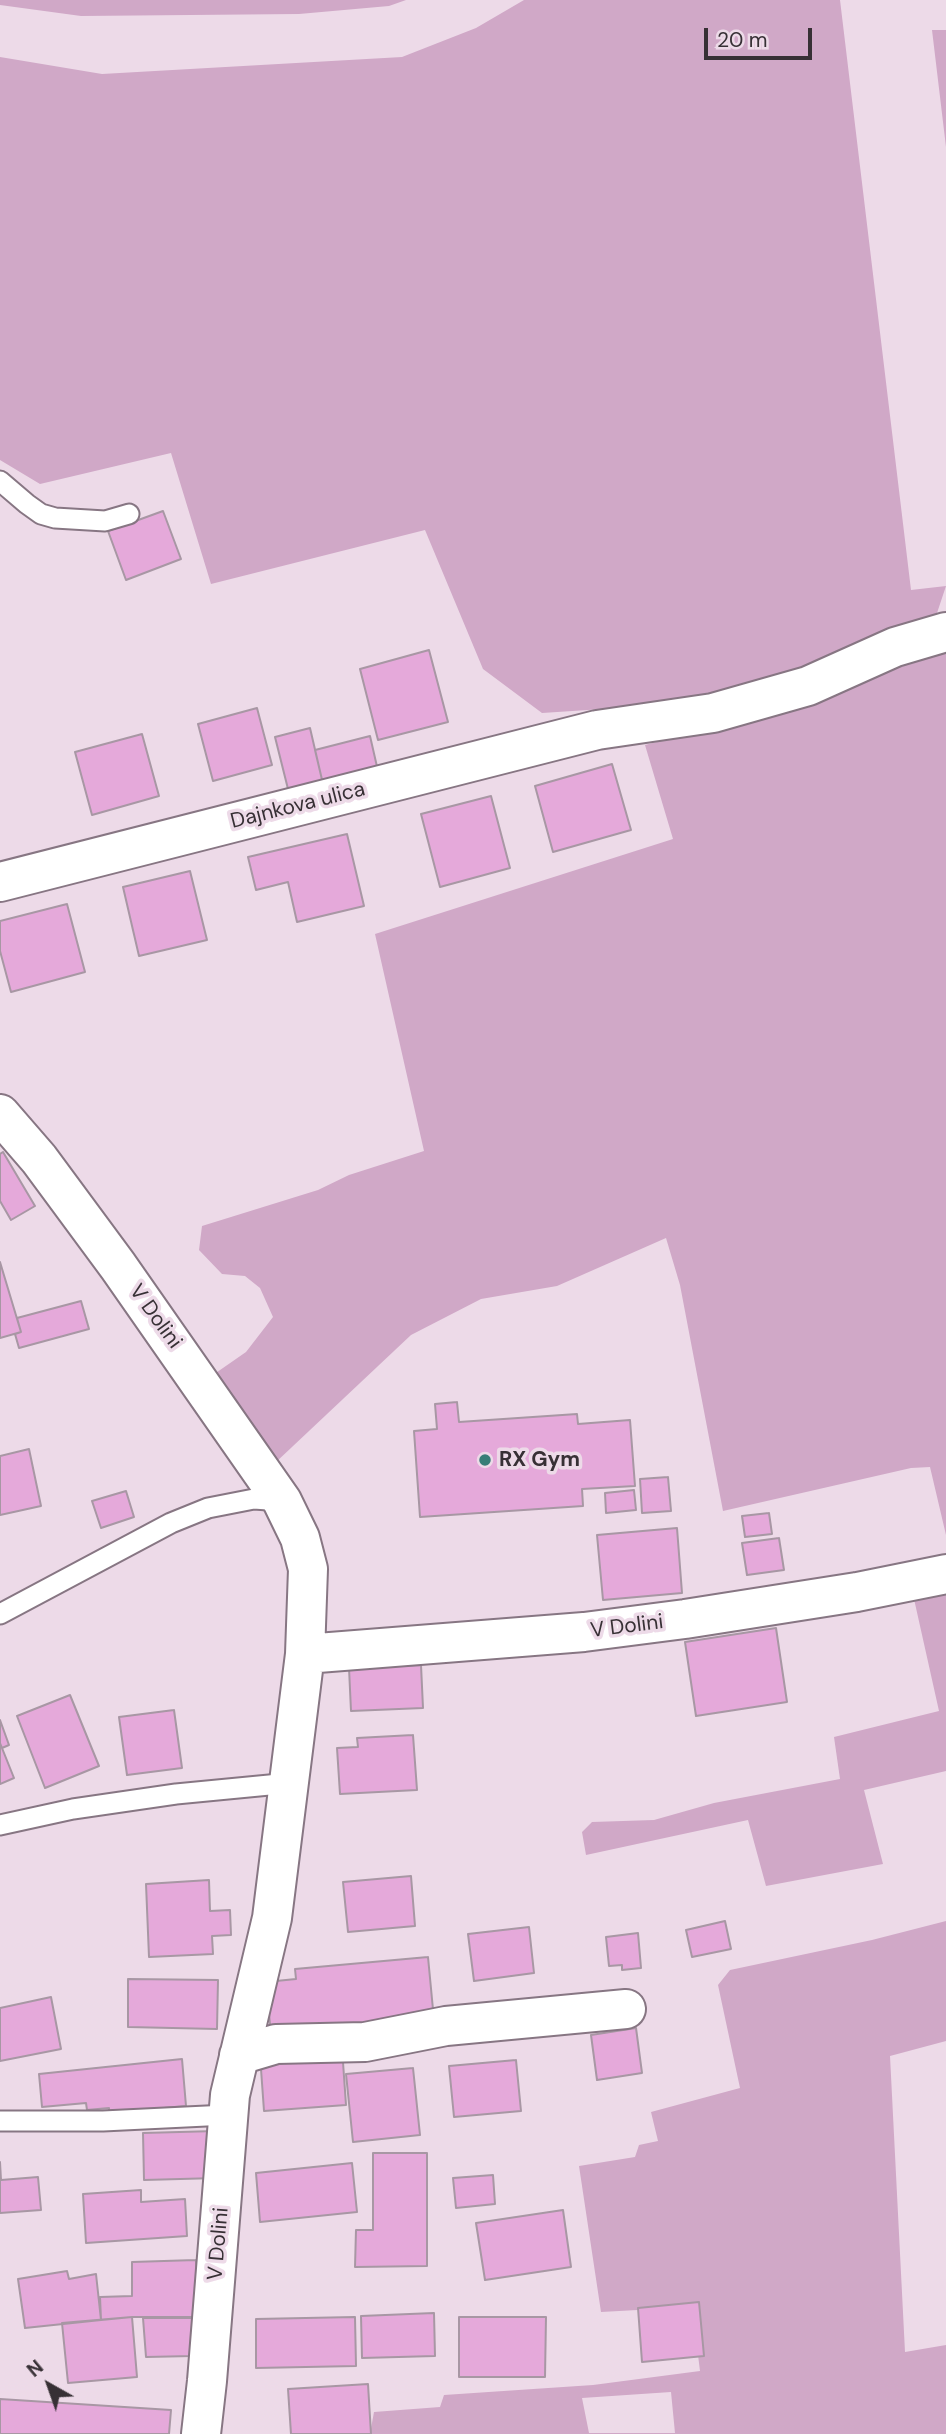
<!DOCTYPE html>
<style>
body{margin:0}
#map{position:relative;width:946px;height:2434px;overflow:hidden;background:#eddae8;font-family:"DM Sans",sans-serif}
canvas{display:block}
.north{position:absolute;left:14px;top:2350px;width:70px;height:70px;-webkit-text-stroke:5px #eddae8;paint-order:stroke;rotate:320deg;font-size:19px;font-weight:700;line-height:28px;text-align:center;color:#373035}
.north::after{content:'';display:block;margin:auto;width:24px;height:32px;background:#373035;clip-path:polygon(50% 0,100% 100%,50% 72%,0 100%)}
.scale{position:absolute;left:704px;top:28px;width:108px;height:32px;box-sizing:border-box;border:4px solid #373035;border-top:0;padding-left:9px;font-size:21px;line-height:24px;white-space:nowrap;color:#373035;-webkit-text-stroke:5px #eddae8;paint-order:stroke}
</style>
<div id="map">
<canvas width="946" height="2434"></canvas>
<div class="north">N</div>
<div class="scale">20 m</div>
</div>
<script>
const ctx = document.querySelector('canvas').getContext('2d');
ctx.lineJoin = 'round';
function paint(path, color) {
  ctx.fillStyle = color;
  ctx.fill(path, 'evenodd');
}
function toPath(rows) {
  const path = new Path2D();
  for (const r of rows) {
    path.moveTo(r[0], r[1]);
    for (let i = 2; i < r.length; i += 2) path.lineTo(r[i], r[i + 1]);
  }
  return path;
}
function stroke(path, color, width, dash) {
  ctx.strokeStyle = color;
  ctx.lineWidth = width;
  ctx.lineCap = dash ? 'butt' : 'round';
  ctx.setLineDash(dash || []);
  ctx.stroke(path);
}
function label(font, color, halo, rows, align = 'center') {
  ctx.font = font + ' "DM Sans",sans-serif';
  ctx.lineWidth = 7;
  ctx.setLineDash([]);
  ctx.textBaseline = 'middle';
  ctx.strokeStyle = halo;
  ctx.fillStyle = color;
  for (const [text, x, y, turn = 0] of rows) {
    ctx.save();
    ctx.translate(x, y);
    ctx.rotate((+turn || 0) * Math.PI / 180);
    ctx.textAlign = isNaN(turn) ? turn : align;
    if (halo) ctx.strokeText(text, 0, 0);
    ctx.fillText(text, 0, 0);
    ctx.restore();
  }
}
paint(toPath([
 [0,0,406,0,389,6,299,14,81,16,0,5],
 [524,0,840,0,911,590,946,586,937,613,800,676,664,705,542,713,483,669,425,530,211,584,171,453,40,484,0,460,0,57,102,74,402,57,476,28],
 [932,30,946,30,946,147],
 [946,649,946,1535,930,1467,911,1468,723,1511,680,1285,666,1238,557,1286,481,1299,411,1335,275,1463,210,1377,246,1352,273,1317,260,1288,245,1276,222,1274,199,1250,202,1226,318,1190,349,1175,424,1151,375,934,673,839,645,745,818,700,906,659],
 [946,1584,946,1771,864,1790,883,1864,766,1886,748,1820,586,1855,582,1832,592,1822,654,1820,714,1803,840,1779,834,1737,939,1711,912,1590],
 [946,1921,946,2041,890,2056,905,2352,946,2345,946,2434,370,2434,374,2412,440,2407,444,2395,593,2385,700,2371,692,2307,601,2312,579,2166,635,2157,639,2145,658,2141,651,2112,740,2088,718,1985,730,1970,872,1940],
 [671,2392,675,2433,589,2433,582,2398]
]), '#d0a8c7');
const building = toPath([
 [163,511,181,559,126,580,108,531,163,511],
 [429,650,448,722,378,740,360,669,429,650],
 [257,708,272,765,213,781,198,724,257,708],
 [310,728,323,784,289,793,275,737,310,728],
 [142,734,159,796,92,815,75,752,142,734],
 [370,736,378,771,323,784,315,750,370,736],
 [612,764,631,830,553,852,535,786,612,764],
 [491,796,510,868,440,887,421,814,491,796],
 [347,834,364,906,297,922,288,882,256,890,248,857,347,834],
 [190,871,207,940,139,956,123,887,190,871],
 [67,904,85,972,11,992,0,951,0,921,67,904],
 [3,1152,35,1206,11,1220,0,1201,0,1154,3,1152],
 [0,1262,21,1332,0,1338,0,1262],
 [81,1301,89,1329,19,1348,15,1334,21,1332,17,1318,81,1301],
 [457,1402,459,1422,577,1414,578,1424,630,1420,635,1486,582,1489,583,1506,420,1517,414,1431,437,1429,435,1404,457,1402],
 [29,1449,41,1506,0,1515,0,1456,29,1449],
 [668,1477,671,1511,642,1513,640,1479,668,1477],
 [634,1490,636,1510,606,1513,605,1493,634,1490],
 [126,1491,134,1517,101,1528,92,1501,126,1491],
 [769,1513,772,1534,745,1537,742,1516,769,1513],
 [677,1528,682,1593,603,1600,597,1535,677,1528],
 [779,1538,784,1570,747,1575,742,1543,779,1538],
 [776,1628,787,1702,696,1716,685,1642,776,1628],
 [421,1665,423,1708,351,1711,349,1668,421,1665],
 [70,1695,99,1766,45,1788,17,1716,70,1695],
 [174,1710,182,1768,127,1775,119,1717,174,1710],
 [0,1720,9,1745,2,1748,0,1743,0,1720],
 [413,1735,417,1790,340,1794,337,1748,358,1747,357,1738,413,1735],
 [0,1743,14,1778,0,1784,0,1743],
 [411,1876,415,1926,348,1932,343,1882,411,1876],
 [209,1880,210,1911,230,1910,231,1935,212,1936,213,1954,149,1957,146,1884,209,1880],
 [725,1921,731,1949,692,1957,686,1930,725,1921],
 [529,1927,534,1973,474,1981,468,1934,529,1927],
 [638,1933,641,1968,622,1970,622,1965,609,1966,606,1937,638,1933],
 [428,1957,434,2020,271,2035,266,1982,296,1979,295,1969,428,1957],
 [128,1979,218,1980,217,2029,128,2027,128,1979],
 [51,1997,61,2049,0,2061,0,2008,51,1997],
 [636,2028,642,2073,597,2080,591,2035,636,2028],
 [342,2048,346,2105,264,2111,260,2055,342,2048],
 [182,2059,186,2106,109,2113,109,2108,87,2110,86,2103,42,2107,39,2074,182,2059],
 [516,2060,521,2111,454,2117,449,2066,516,2060],
 [413,2068,420,2135,353,2142,346,2074,413,2068],
 [216,2131,217,2178,144,2180,143,2133,216,2131],
 [373,2153,427,2153,427,2266,355,2267,356,2230,373,2230,373,2153],
 [0,2162,1,2180,38,2177,41,2210,0,2213,0,2162],
 [352,2163,357,2212,260,2222,256,2173,352,2163],
 [493,2175,495,2204,456,2208,453,2178,493,2175],
 [141,2190,141,2202,185,2199,187,2236,86,2243,83,2194,141,2190],
 [563,2210,571,2267,485,2280,476,2223,563,2210],
 [196,2260,199,2317,132,2317,101,2320,100,2297,132,2296,132,2262,196,2260],
 [67,2271,69,2279,96,2274,101,2320,25,2328,18,2279,67,2271],
 [699,2302,704,2356,642,2362,638,2308,699,2302],
 [434,2313,435,2356,362,2358,361,2316,434,2313],
 [132,2317,137,2377,68,2383,62,2323,132,2317],
 [355,2317,356,2366,256,2368,256,2319,355,2317],
 [459,2317,546,2317,545,2377,459,2377,459,2317],
 [143,2318,193,2318,192,2356,146,2357,143,2318],
 [368,2384,371,2434,291,2434,288,2389,368,2384],
 [0,2399,171,2410,169,2434,0,2434,0,2399]
]);
paint(building, '#e5a9da');
stroke(building, '#a897a4', 2);
const lane = toPath([
 [0,481,27,504,41,514,55,518,105,521,129,514],
 [0,1614,171,1523,208,1508,254,1499,282,1501],
 [0,1825,73,1809,176,1794,290,1783],
 [0,2121,103,2121,227,2115]
]);
const street = toPath([
 [0,882,597,730,713,713,808,686,895,647,946,632],
 [0,1114,39,1159,118,1266,282,1501,300,1538,308,1569,305,1654,272,1918,230,2095,207,2381,201,2434],
 [305,1654,584,1632,685,1619,857,1592,946,1574],
 [239,2055,276,2044,365,2042,446,2026,626,2009]
]);
stroke(lane, '#877683', 23);
stroke(street, '#877683', 42);
stroke(lane, '#fff', 19);
stroke(street, '#fff', 38);
for (const [x, y, r, color] of [
 [485,1460,7,"#377e77"]
]) {
  const dot = new Path2D();
  dot.arc(x, y, r, 0, 2 * Math.PI);
  ctx.fillStyle = color;
  ctx.fill(dot);
  stroke(dot, '#eddae8', 2.5);
}
label('21px', '#373035', '#eddae8', [
 ["Dajnkova ulica",298,806,-14],
 ["V Dolini",155,1317,54],
 ["V Dolini",627,1627,-7],
 ["V Dolini",219,2244,-85]
]);
label('bold 21px', '#373035', '#eddae8', [
 ["RX Gym",499,1460]
], 'left');
</script>
